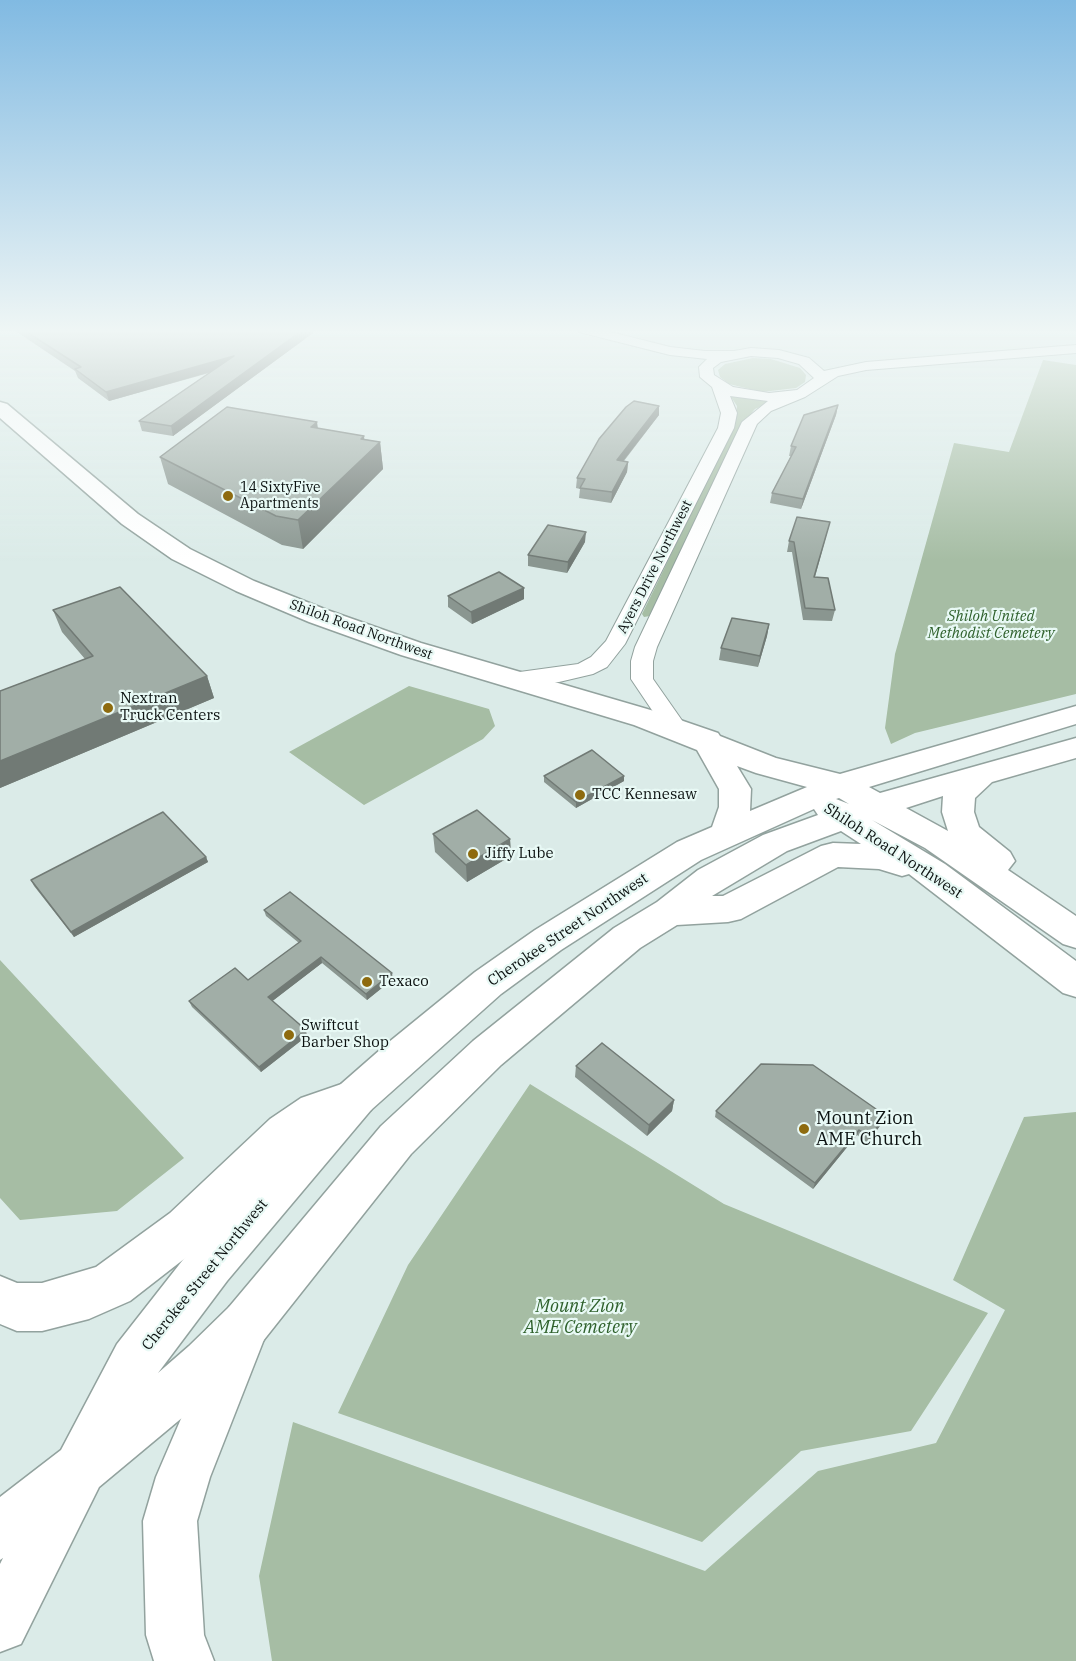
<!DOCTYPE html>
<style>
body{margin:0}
canvas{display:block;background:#dbebe8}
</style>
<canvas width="1076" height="1661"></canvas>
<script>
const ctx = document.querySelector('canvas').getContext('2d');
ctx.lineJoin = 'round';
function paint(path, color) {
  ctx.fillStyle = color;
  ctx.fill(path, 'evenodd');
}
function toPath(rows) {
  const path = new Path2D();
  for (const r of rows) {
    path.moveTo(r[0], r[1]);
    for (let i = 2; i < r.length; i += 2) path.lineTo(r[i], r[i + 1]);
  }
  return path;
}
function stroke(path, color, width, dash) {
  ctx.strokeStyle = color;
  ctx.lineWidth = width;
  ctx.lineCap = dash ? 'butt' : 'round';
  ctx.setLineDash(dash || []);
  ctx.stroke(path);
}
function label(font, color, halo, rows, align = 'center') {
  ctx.font = font + ' "IBM Plex Serif",serif';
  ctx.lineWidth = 4.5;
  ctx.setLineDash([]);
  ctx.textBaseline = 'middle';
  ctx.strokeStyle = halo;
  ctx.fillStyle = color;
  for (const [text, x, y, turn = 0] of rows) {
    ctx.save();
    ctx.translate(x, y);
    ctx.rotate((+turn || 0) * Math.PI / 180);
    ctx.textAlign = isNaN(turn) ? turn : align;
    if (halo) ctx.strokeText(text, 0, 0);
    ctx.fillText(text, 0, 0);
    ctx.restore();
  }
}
paint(toPath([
 [753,358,771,359,800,368,806,375,805,382,796,388,762,392,729,384,720,377,718,370,725,364],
 [1043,360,1076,365,1076,694,915,733,891,744,885,728,895,654,954,443,1009,452],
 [729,394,775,400,755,409,742,424,650,616,644,617,642,614,735,424,737,406],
 [409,686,489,709,495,726,483,739,364,805,289,752],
 [0,960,184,1158,117,1211,20,1220,0,1198],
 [530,1084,724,1204,988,1313,911,1431,801,1451,702,1542,338,1413,408,1265],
 [1076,1112,1076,1661,272,1661,259,1576,293,1422,705,1571,818,1471,936,1443,1005,1310,953,1280,1024,1117]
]), '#a6bda4');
const street = toPath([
 [577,329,599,329,670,347,705,351,734,351,751,348,779,350,809,358,824,371,866,362,1076,345,1076,353,866,370,838,376,805,397,771,411,757,424,657,647,653,661,653,679,688,729,684,734,676,736,668,734,631,679,631,661,635,647,742,422,768,401,730,396,737,413,734,428,625,644,607,667,593,674,559,682,513,686,505,684,502,679,505,674,578,664,591,657,606,641,718,428,721,413,712,387,700,377,699,367,707,359,670,355,579,332,577,329],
 [751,356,778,358,799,364,814,378,797,390,769,393,733,387,714,375,713,368,721,362,751,356]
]);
const secondary = toPath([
 [0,402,7,404,138,514,190,549,254,581,327,610,421,643,654,711,718,733,720,736,776,758,840,774,1076,706,1076,724,869,787,880,793,1076,738,1076,758,992,782,975,798,974,812,979,827,1010,852,1015,861,1008,870,1076,916,1076,948,1063,944,925,848,872,820,945,864,1076,961,1076,997,1063,993,909,874,902,876,879,869,838,867,741,919,728,922,677,925,640,948,501,1065,411,1154,263,1341,225,1382,99,1487,21,1644,0,1652,0,1564,3,1558,0,1560,0,1497,61,1450,117,1344,193,1247,341,1084,389,1042,475,972,535,930,677,842,712,827,719,807,719,789,697,750,634,725,401,655,309,622,236,591,172,559,122,524,0,418,0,402],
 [737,766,756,773,807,787,750,811,751,789,737,766],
 [943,796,942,812,948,831,906,808,943,796],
 [839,798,849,804,836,799,839,798],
 [814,809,818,815,763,835,698,870,657,902,614,928,473,1041,381,1126,229,1307,189,1346,158,1373,227,1281,371,1110,501,994,561,950,701,860,814,809],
 [841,831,861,844,833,843,821,846,723,896,712,896,787,851,841,831]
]);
const highway = toPath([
 [356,1079,371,1084,377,1097,371,1110,330,1125,300,1147,202,1245,130,1301,89,1319,42,1331,17,1331,0,1324,0,1276,17,1283,42,1283,96,1267,170,1213,270,1119,301,1098,356,1079],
 [246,1300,263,1307,270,1324,210,1477,197,1521,204,1635,214,1661,154,1661,146,1635,143,1521,156,1477,229,1307,246,1300]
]);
stroke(street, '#92a29e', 2);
stroke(secondary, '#92a29e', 3);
stroke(highway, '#92a29e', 3);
paint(street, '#fff');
paint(secondary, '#fff');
paint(highway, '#fff');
paint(toPath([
 [13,329,312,329,313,333,173,436,142,431,139,421,209,373,109,401,78,378,75,371,14,330],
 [838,405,836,415,801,509,770,503,772,493,791,456,789,456,791,446],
 [659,406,659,415,624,461,628,462,627,472,611,503,579,498,580,489,576,488,577,478],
 [318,428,364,439,380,442,383,469,303,549,282,545,168,484,160,457],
 [830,522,815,577,835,610,832,621,803,620,792,552,787,552,789,541],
 [585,542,567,573,528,566,528,555],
 [448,596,524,599,472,624,448,607],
 [53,610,207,676,214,698,0,788,0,691,85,659,62,632],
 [769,624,767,636,758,667,719,660,721,648],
 [544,776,624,781,576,808,544,782],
 [433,834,510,839,511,856,467,882,435,852],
 [206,857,208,862,74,937,34,886,31,880],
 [264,910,393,979,367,1000,322,963,272,1001,307,1036,261,1072,192,1007,189,1001,248,980,299,943,266,916],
 [576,1066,674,1100,672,1111,647,1136,575,1077],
 [716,1111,883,1122,867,1143,857,1135,813,1189,715,1117]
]), '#8a9690');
paint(toPath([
 [304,329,312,329,313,333,173,436,171,426],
 [234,356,235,365,109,401,106,392],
 [838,405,836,415,801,509,803,499],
 [659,406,659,415,616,470,617,460],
 [317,422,321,449,311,427],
 [364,436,366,455,380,442,383,469,303,549,298,520],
 [628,462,627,472,611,503,612,492],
 [586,532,585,542,567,573,568,562],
 [524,588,524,599,472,624,471,612],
 [769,624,767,636,758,667,760,656],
 [207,676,214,698,0,788,0,761],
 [624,776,624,781,576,808,576,802],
 [510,839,511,856,467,882,466,865],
 [206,857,208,862,74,937,71,932],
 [321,957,322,963,270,1003,268,997],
 [392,973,393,979,367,1000,366,994],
 [306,1030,307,1036,261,1072,259,1067],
 [674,1100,672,1111,647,1136,649,1125],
 [886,1116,883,1122,867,1143,869,1137],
 [859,1130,857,1135,813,1189,815,1183]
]), '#717a75');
const building = toPath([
 [22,329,304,329,171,426,139,421,234,356,106,392,75,369,81,367,22,329],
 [634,401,659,406,617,460,628,462,612,492,580,488,585,479,577,478,599,439,626,407,634,401],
 [838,405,803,499,772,493,796,447,791,446,804,415,838,405],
 [227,407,317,422,311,427,364,436,361,439,380,442,298,520,276,516,160,457,227,407],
 [797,517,830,522,814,577,828,578,835,610,805,608,794,542,789,541,797,517],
 [548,525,586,532,568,562,528,555,548,525],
 [499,572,524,588,471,612,448,596,499,572],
 [120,587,207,676,0,761,0,691,93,656,53,610,120,587],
 [732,618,769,624,760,656,721,648,732,618],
 [592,750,624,776,576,802,544,776,592,750],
 [477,810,510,839,466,865,433,834,477,810],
 [163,812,206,857,71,932,31,880,163,812],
 [290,892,392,973,366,994,321,957,268,997,306,1030,259,1067,189,1001,235,968,248,980,301,941,264,910,290,892],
 [602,1043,674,1100,649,1125,576,1066,602,1043],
 [761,1064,813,1065,886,1116,869,1137,859,1130,815,1183,716,1111,761,1064]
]);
paint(building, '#a1aea7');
stroke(building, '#717a75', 1.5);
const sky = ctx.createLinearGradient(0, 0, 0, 561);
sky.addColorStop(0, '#81bae2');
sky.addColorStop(0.59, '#eff6f5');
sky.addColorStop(1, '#eff6f500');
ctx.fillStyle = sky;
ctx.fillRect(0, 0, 1076, 561);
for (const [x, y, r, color] of [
 [228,496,6,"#8e6b0f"],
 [108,708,6,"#8e6b0f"],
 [580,795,6,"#8e6b0f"],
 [473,854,6,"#8e6b0f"],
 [367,982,6,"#8e6b0f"],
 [289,1035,6,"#8e6b0f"],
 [804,1129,6,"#8e6b0f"]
]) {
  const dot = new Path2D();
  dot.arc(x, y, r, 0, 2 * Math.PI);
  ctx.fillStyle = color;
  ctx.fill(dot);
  stroke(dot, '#e8f9f5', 2);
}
label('14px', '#0b1110', '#e8f9f5', [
 ["14 SixtyFive",240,488],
 ["Apartments",240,504]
], 'left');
label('14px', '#0b1110', '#e8f9f5', [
 ["Ayers Drive Northwest",655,567,-63],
 ["Shiloh Road Northwest",361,630,20]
]);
label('italic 15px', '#2f612c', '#e8f9f5', [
 ["Shiloh United",991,617],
 ["Methodist Cemetery",991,634]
]);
label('15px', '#0b1110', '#e8f9f5', [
 ["Nextran",120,699],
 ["Truck Centers",120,716],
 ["TCC Kennesaw",592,795],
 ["Jiffy Lube",485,854],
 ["Texaco",379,982],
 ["Swiftcut",301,1026],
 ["Barber Shop",301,1043]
], 'left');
label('15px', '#0b1110', '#e8f9f5', [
 ["Shiloh Road Northwest",893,851,33],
 ["Cherokee Street Northwest",568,930,-34],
 ["Cherokee Street Northwest",205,1275,-51]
]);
label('18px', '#0b1110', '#e8f9f5', [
 ["Mount Zion",816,1119],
 ["AME Church",816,1140]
], 'left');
label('italic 18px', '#2f612c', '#e8f9f5', [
 ["Mount Zion",580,1307],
 ["AME Cemetery",580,1328]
]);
</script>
